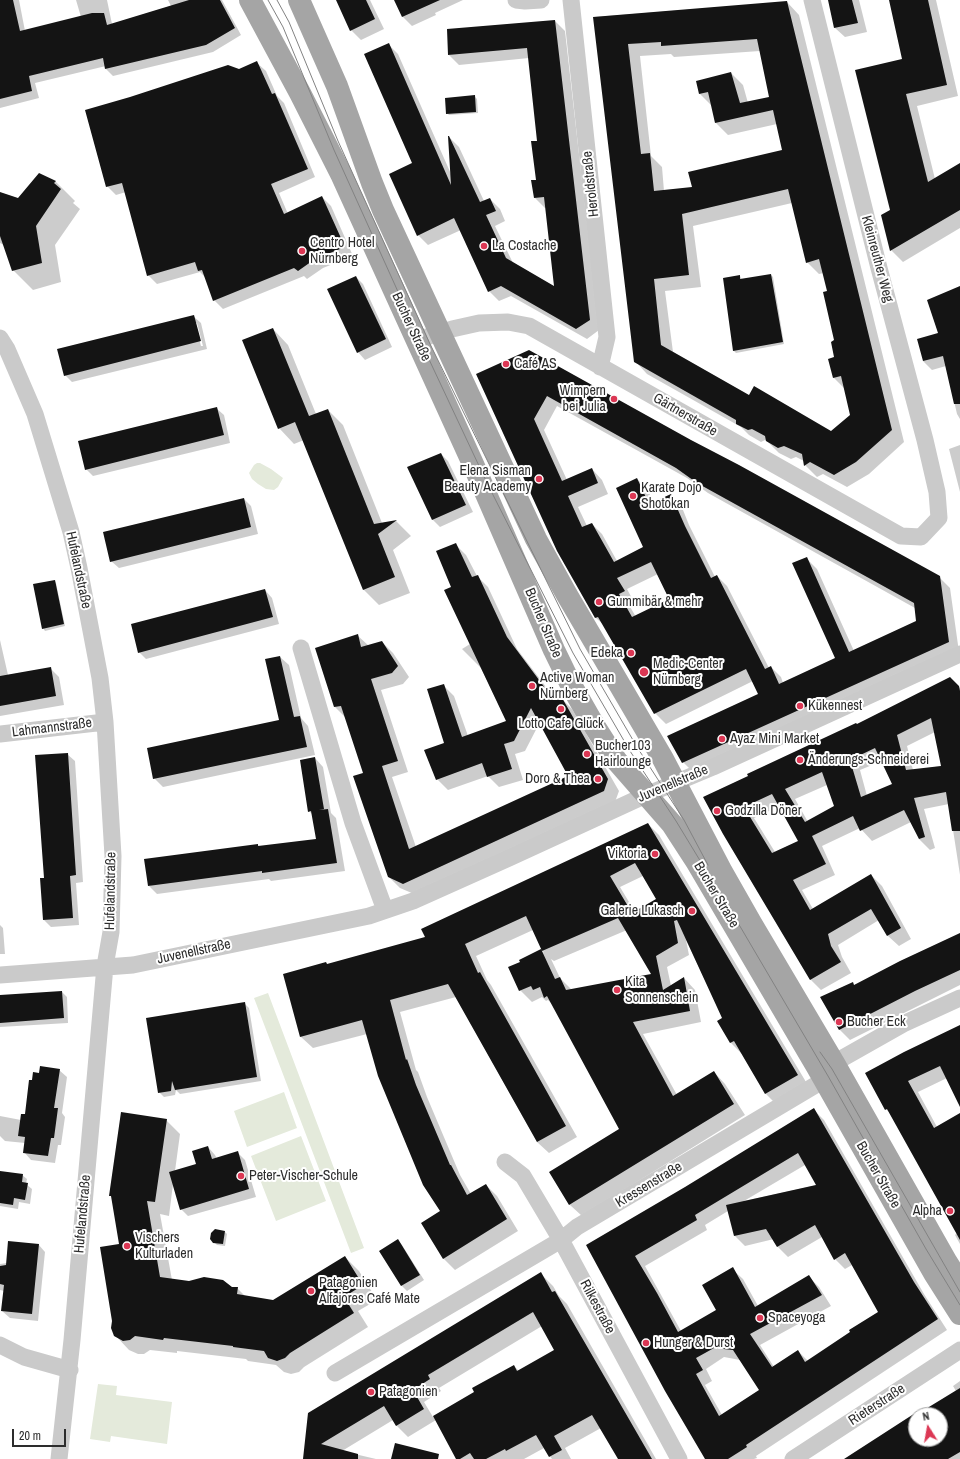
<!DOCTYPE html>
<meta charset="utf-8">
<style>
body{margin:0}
#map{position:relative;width:960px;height:1459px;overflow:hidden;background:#fff;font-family:"Archivo Narrow",sans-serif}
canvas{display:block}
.north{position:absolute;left:908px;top:1407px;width:40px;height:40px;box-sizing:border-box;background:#fff;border:1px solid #ababab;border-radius:50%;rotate:349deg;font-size:11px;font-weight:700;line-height:16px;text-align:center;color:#2d2d2d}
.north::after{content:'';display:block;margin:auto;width:14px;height:18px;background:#dc3754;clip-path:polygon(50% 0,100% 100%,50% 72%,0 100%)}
.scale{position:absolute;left:12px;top:1429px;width:54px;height:18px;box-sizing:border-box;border:2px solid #2d2d2d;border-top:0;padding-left:5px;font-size:12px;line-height:14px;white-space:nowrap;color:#2d2d2d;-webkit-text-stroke:3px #fff;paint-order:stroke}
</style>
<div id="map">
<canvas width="960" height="1459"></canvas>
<div class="north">N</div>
<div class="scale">20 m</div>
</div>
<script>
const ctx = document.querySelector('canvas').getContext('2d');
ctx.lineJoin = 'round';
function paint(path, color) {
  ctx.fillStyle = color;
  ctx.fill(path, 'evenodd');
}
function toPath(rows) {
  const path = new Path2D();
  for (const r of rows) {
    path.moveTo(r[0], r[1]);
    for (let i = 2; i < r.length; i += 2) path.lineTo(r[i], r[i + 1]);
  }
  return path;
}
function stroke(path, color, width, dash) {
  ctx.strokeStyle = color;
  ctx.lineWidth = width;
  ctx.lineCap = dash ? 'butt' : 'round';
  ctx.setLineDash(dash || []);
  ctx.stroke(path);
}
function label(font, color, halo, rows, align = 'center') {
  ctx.font = font + ' "Archivo Narrow",sans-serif';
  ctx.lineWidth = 4;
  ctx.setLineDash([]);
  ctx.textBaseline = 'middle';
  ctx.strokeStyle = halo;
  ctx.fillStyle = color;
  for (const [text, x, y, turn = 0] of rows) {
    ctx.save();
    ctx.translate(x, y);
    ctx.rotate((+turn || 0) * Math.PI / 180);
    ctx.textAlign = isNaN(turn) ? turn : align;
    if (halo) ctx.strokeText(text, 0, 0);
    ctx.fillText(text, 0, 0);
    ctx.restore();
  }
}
paint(toPath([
 [257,463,260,463,271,469,283,478,278,487,274,490,266,489,258,484,252,479,249,473,254,465],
 [268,993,364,1248,351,1253,254,998],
 [284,1092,297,1128,247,1147,234,1111],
 [301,1136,326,1201,276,1221,251,1156],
 [98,1384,117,1386,116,1395,172,1402,167,1444,111,1436,110,1442,90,1439]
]), '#e4eadb');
paint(toPath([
 [0,0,19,0,25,31,81,17,76,0,107,0,112,24,171,6,168,0,222,0,241,35,213,52,113,76,106,69,106,66,35,83,39,98,0,108],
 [337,0,370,0,384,29,361,40,351,30],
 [399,0,463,0,435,13,436,15,412,26,403,17,396,1],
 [829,0,859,0,867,32,845,37,835,28],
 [890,0,936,0,958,96,917,106,935,179,960,165,960,228,903,262,891,250,891,211,904,60],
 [787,2,799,15,904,442,869,474,847,487,823,474,817,477,805,465,804,461,796,457,791,459,779,453,769,443,765,440,761,442,749,435,741,427,647,374,635,361,594,17],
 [760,51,770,98,748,103,743,85,731,73,697,82,700,94,712,106,716,123,728,135,777,124,784,151,693,188,664,191,662,167,651,156,640,56,671,54,674,57],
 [792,203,807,262,819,274,824,273,828,292,835,340,834,378,845,389,852,415,831,432,750,396,673,352,665,291,701,287,693,226],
 [555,21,565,31,599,330,587,339,511,296,499,301,489,291,461,230,428,245,418,235,414,163,388,44,398,54,451,174,449,137,459,147,484,201,490,199,500,209,505,221,495,226,513,263,555,287,546,208,545,208,535,198,533,181,537,180,539,141,529,58,459,65,449,55],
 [257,63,266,71,277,96,284,103,315,177,279,193,288,214,322,197,331,206,353,256,323,268,307,279,304,276,223,309,214,300,206,278,200,272,157,284,148,275,126,192,116,195,107,186,239,70],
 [475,97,477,99,478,113,449,115,447,113],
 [55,181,75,201,73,203,80,209,55,245,61,282,33,290,13,270,4,245,0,243,0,193,19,199],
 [771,275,773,277,784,344,736,353,734,351,724,278,740,276,742,280],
 [356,277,363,284,392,347,365,360,358,352],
 [960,287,960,419,957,414,946,366,932,370,923,361,940,334],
 [193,316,201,323,207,349,72,382,65,375],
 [195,323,197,323,203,346,201,346],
 [273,329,288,345,316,414,328,410,343,425,382,523,396,521,411,536,393,550,410,593,379,605,364,590,304,440,294,444,279,428],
 [478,374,691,441,939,577,950,588,959,652,693,772,683,762,760,695,753,681,666,724,655,713,605,626,596,618],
 [557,406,687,478,708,493,915,608,917,622,854,651,817,569,806,558,837,658,783,683,781,677,771,667,769,668,727,586,717,576,715,577,689,525,681,505,670,495,653,503,648,490,637,479,644,547,617,561,602,534,592,524,587,526,578,507,608,494,602,480,592,469,567,480,544,430],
 [658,574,670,599,636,617,629,605,634,602,627,589],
 [216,408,224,415,230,443,93,476,86,469],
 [960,445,960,492,949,449],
 [441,454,448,461,473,512,440,527,433,520,409,468],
 [244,499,251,506,258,534,119,568,111,561],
 [455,544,466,555,477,576,488,587,517,649,556,700,561,698,572,709,619,791,615,802,414,894,400,888,388,876,364,773,346,718,335,707,357,635,369,646,382,642,393,653,409,677,403,684,381,690,408,772,392,777,416,847,570,776,540,722,525,751,515,754,523,780,499,787,488,776,448,790,437,779,445,744,443,685,454,696,468,736,507,722,481,668,462,649,470,644,452,588],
 [54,581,56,583,65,626,45,631,43,628],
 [265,590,272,598,279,624,146,659,139,652],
 [0,640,8,675,50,668,59,677,64,705,0,716],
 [280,657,289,665,301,718,308,726,315,755,163,787,154,778,280,721],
 [950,679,960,688,960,875,949,804,924,809,935,848,930,850,919,839,911,822,872,841,860,828,822,846,835,875,802,890,813,909,871,875,882,886,911,939,899,946,888,936,879,920,838,945,842,957,851,973,821,990,811,980,723,833,704,798],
 [935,732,942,766,913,770,907,746],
 [882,761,893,785,867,796,860,770],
 [827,785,835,807,808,822,795,799],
 [780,806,799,841,775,852,754,818],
 [67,754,75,761,83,882,76,883,79,925,51,927,44,920,41,879,45,879],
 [315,758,323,767,331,813,336,818,345,871,271,881,269,879,157,894,149,886,258,845,260,847,317,840,313,815,309,811],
 [648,824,659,835,809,1087,777,1105,766,1094,742,1054,731,1043,718,1021,723,1018,686,940,689,955,667,967,671,986,684,978,695,990,701,1022,643,1034,677,1095,714,1072,725,1084,745,1115,582,1216,570,1205,551,1173,621,1129,552,1004,548,1000,546,1001,542,997,532,1002,520,990,521,962,541,950,544,953,533,930,476,956,487,980,491,985,577,1137,549,1153,537,1142,456,997,400,1012,416,1070,418,1072,427,1097,460,1175,471,1194,486,1185,497,1196,518,1231,455,1270,443,1258,441,1212,367,1034,313,1048,301,1037,284,975,326,963,328,965,426,938],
 [643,876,657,899,635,912,620,887],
 [627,930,653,975,572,990,560,978,551,959,554,961],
 [0,925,3,928,5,954,0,954],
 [960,934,960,985,850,1040,840,1030,821,998,855,986],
 [62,992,67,997,68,1023,0,1027,0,996],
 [244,1003,249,1008,261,1081,180,1094,176,1090,175,1095,164,1097,159,1092],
 [960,1026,960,1105,947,1078,918,1092,937,1127,960,1114,960,1244,955,1235,957,1233,891,1114,886,1109,867,1074],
 [59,1070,67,1077,62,1113,65,1117,61,1145,58,1145,55,1163,31,1160,24,1152,25,1143,5,1141,0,1136,0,1116,21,1120,25,1115,33,1081,39,1074],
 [814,1110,824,1120,924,1294,947,1330,756,1456,757,1458,754,1459,706,1459,587,1246,686,1188],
 [805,1165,817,1185,744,1201],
 [728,1211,735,1236,745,1246,774,1239,778,1247,788,1257,822,1237,835,1259,845,1269,852,1265,879,1312,808,1361,798,1351,774,1367,760,1345,831,1306,819,1287,809,1277,758,1306,743,1279,732,1269,717,1310,681,1331,645,1266,707,1230,705,1225],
 [724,1357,740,1360,760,1390,722,1415,705,1385,712,1381,706,1369],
 [166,1120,180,1134,175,1171,197,1165,208,1147,215,1155,217,1159,238,1153,245,1160,256,1197,188,1216,181,1209,173,1184,169,1216,160,1214,172,1280,237,1288,245,1296,274,1301,345,1257,359,1271,377,1300,358,1311,368,1327,304,1367,299,1372,291,1374,284,1372,276,1365,248,1361,246,1359,177,1351,177,1353,150,1350,144,1354,138,1354,129,1350,115,1335,120,1245,112,1197,110,1195],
 [0,1172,22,1175,27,1179,26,1184,32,1189,30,1204,19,1202,18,1209,0,1206],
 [225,1232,227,1234,225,1246,217,1245,214,1242],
 [398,1241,402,1245,424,1280,407,1291,402,1286,380,1251],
 [38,1244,45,1252,38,1321,10,1318,2,1311,4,1291,0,1290,0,1264,7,1263],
 [541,1274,553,1286,559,1296,567,1304,656,1459,619,1459,601,1428,565,1448,571,1459,552,1459,544,1448,524,1459,458,1459,436,1420,408,1437,396,1425,393,1420,342,1451,376,1459,304,1459,309,1413],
 [542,1326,556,1350,519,1371,514,1366,475,1393,433,1417,424,1402,441,1391,439,1388],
 [960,1381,960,1459,851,1459,923,1409,925,1411,956,1391,953,1386],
 [916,1415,940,1415,940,1439,916,1439]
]), '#0003');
paint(toPath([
 [0,0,13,0,20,31,92,13,104,13,107,25,189,0,220,0,235,28,206,45,105,69,103,58,29,76,32,91,0,99],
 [336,0,366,0,375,19,350,31],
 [394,0,440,0,402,17],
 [828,0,852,0,858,23,834,28],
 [889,0,928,0,947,85,906,94,928,182,960,163,960,210,890,251,881,215,890,210,855,70,902,59],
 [787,1,892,430,856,462,834,475,810,462,804,466,802,454,784,446,778,448,766,441,765,436,752,429,748,430,736,424,736,420,634,362,593,17],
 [757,39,769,97,740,103,731,72,696,81,699,94,708,92,715,123,773,110,782,150,688,172,692,187,654,191,650,153,641,154,628,44,661,42,661,46],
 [788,189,806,263,819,259,827,291,823,292,834,340,831,342,834,357,828,359,833,378,841,376,850,415,831,431,754,386,749,395,661,345,654,279,689,275,682,214],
 [555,20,590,320,576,329,501,286,488,292,454,218,417,236,389,174,412,163,364,54,389,43,451,185,448,136,449,136,480,202,490,198,496,211,486,215,506,258,554,286,544,197,534,198,531,180,536,180,531,141,537,141,527,48,448,55,447,29],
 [257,61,272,94,275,93,308,169,271,184,284,214,322,196,345,247,315,259,298,271,294,268,213,301,202,270,198,271,195,262,147,276,122,183,106,187,85,110,130,97,228,65,239,69],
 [475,95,476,112,446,114,445,98],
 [39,173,56,181,54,183,61,189,36,226,42,263,12,271,0,236,0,192,18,198],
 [771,274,783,342,733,351,723,278,740,275,740,279],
 [356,276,386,339,357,353,327,289],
 [960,286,960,404,954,404,943,356,923,361,917,339,938,333,927,300],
 [194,315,201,341,64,376,57,349],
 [273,328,309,416,328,409,374,524,397,520,378,534,395,577,363,590,295,422,278,429,242,340],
 [529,350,691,440,739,465,940,576,949,642,682,763,667,736,758,694,746,669,654,714,598,617,595,618,557,551,476,374],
 [547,396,676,468,697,483,914,603,916,621,849,652,807,557,792,563,835,658,779,684,771,666,765,669,717,575,711,578,685,526,671,494,649,504,637,478,616,488,643,547,614,562,592,523,582,527,568,496,598,483,592,468,562,481,534,419],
 [651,562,669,599,632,617,619,594,625,591,617,578],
 [217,407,224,435,85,470,78,441],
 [441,453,466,505,432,520,407,467],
 [244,498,251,527,110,562,103,532],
 [456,543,472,577,478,575,507,637,554,700,561,696,608,779,604,791,403,884,388,877,353,776,363,773,341,706,334,707,315,648,358,634,361,647,382,641,398,666,392,673,371,679,398,761,382,766,409,849,568,776,531,708,514,741,504,744,512,769,487,777,482,763,436,780,424,750,444,743,427,689,444,684,462,737,506,721,444,590,451,587,436,551],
 [55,580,64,624,42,629,33,584],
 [265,589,273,617,138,653,131,624],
 [280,656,294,717,300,716,307,747,153,779,147,748,279,720,265,659],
 [51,667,56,696,0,706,0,676],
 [950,677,959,686,960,691,960,831,952,831,946,792,914,798,925,837,919,839,904,810,860,831,853,816,812,836,826,864,793,880,810,910,871,874,901,928,887,936,871,909,828,934,831,946,841,962,810,980,723,834,703,797,748,776,747,774,856,723,857,724],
 [931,718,941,766,906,770,897,735],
 [875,748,892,784,861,797,850,760],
 [822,772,834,806,805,822,785,789],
 [772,794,798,841,772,853,744,807],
 [68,753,76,875,70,876,73,918,43,920,40,878,44,878,35,755],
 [315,757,324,809,319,810,328,809,337,863,262,873,262,871,148,886,144,859,258,844,258,846,316,839,311,811,308,812,300,760],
 [648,823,798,1075,765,1094,734,1041,730,1043,717,1021,722,1018,677,920,674,921,678,943,656,956,663,990,684,977,690,1011,633,1022,673,1096,714,1071,734,1104,569,1205,549,1172,619,1129,547,996,544,998,540,987,533,990,531,986,519,991,508,967,520,962,519,960,541,949,555,979,560,977,566,990,651,974,618,918,542,951,526,916,465,944,478,973,480,972,566,1126,537,1142,448,984,390,1000,406,1060,407,1059,416,1085,450,1165,451,1165,467,1195,486,1184,507,1219,443,1259,421,1223,440,1211,423,1185,378,1076,362,1020,300,1037,283,974,326,962,327,964,425,937,421,929],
 [635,863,656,899,632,913,610,876],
 [960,933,960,970,915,991,839,1030,820,997,853,982,854,985,900,961],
 [62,991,64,1018,0,1023,0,995],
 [245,1002,257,1077,175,1090,172,1081,171,1091,158,1093,146,1018],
 [960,1025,960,1107,940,1066,908,1081,934,1128,960,1113,960,1240,887,1109,885,1110,865,1073,904,1052],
 [40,1066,60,1069,54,1108,58,1108,54,1138,51,1138,48,1156,23,1153,25,1137,18,1136,21,1114,25,1114,29,1080,32,1080,33,1072,39,1073],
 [814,1108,914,1282,938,1319,746,1445,747,1447,728,1459,705,1459,665,1391,586,1245,685,1187],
 [798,1153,816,1185,726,1205,734,1236,766,1229,777,1247,815,1225,834,1260,845,1253,878,1312,849,1330,850,1332,805,1362,798,1350,772,1367,750,1334,822,1295,809,1275,755,1307,733,1267,702,1285,716,1310,678,1332,657,1293,635,1256,697,1220,695,1215],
 [714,1348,733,1350,759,1390,719,1416,696,1374,703,1370,696,1358],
 [121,1112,167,1119,155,1202,147,1201,160,1277,189,1281,204,1277,223,1280,232,1287,238,1287,237,1294,273,1300,345,1256,363,1285,344,1297,354,1313,290,1353,285,1358,277,1361,268,1358,264,1351,233,1347,233,1346,164,1338,163,1340,135,1336,130,1340,123,1341,114,1336,111,1328,112,1321,100,1247,119,1244,111,1196,109,1196],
 [208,1146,212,1159,238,1151,249,1189,180,1210,169,1172,196,1164,192,1151],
 [0,1171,23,1174,22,1182,28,1183,25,1200,14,1198,13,1205,0,1203],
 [215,1229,225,1231,223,1244,213,1243,210,1239,211,1233],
 [398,1239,420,1275,401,1286,379,1251],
 [8,1241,39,1244,32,1314,1,1311,4,1285,0,1284,0,1266,6,1265],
 [541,1272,552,1292,555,1291,652,1459,618,1459,592,1415,554,1436,562,1450,549,1457,536,1435,506,1451,505,1449,486,1459,474,1459,470,1453,460,1459,456,1459,433,1416,474,1392,472,1388,514,1365,517,1371,554,1350,533,1312,428,1375,430,1379,413,1390,424,1409,396,1426,384,1406,321,1444,358,1454,358,1459,303,1459,308,1413],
 [960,1388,960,1452,948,1459,844,1459,923,1408,924,1410],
 [916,1415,940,1415,940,1439,916,1439],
 [395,1443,439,1454,438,1459,391,1459]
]), '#141414');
stroke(toPath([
 [516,0,525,1,541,0],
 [571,0,607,337,600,367],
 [0,338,7,349,35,414,71,532,79,568,100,678,105,722,113,856,111,932,105,966,72,1340,59,1459],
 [417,340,452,329,479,323,508,322,529,326,901,536,921,537,939,518,937,492,925,440,879,268,812,0],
 [301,648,353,823,385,910],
 [0,734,105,722],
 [0,975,133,965,369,916,413,901,509,858,646,795,713,767,960,654],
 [505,1162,523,1176,561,1240,679,1459],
 [0,1345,24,1357,70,1370],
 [335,1373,561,1240,577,1227,824,1080,834,1063,903,1024,960,998],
 [793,1459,960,1350]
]), '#cacaca', 17);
stroke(toPath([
 [250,0,300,93,341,174,473,464,554,650,571,685,595,727,616,760,672,824,696,861,817,1067,934,1273,960,1314],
 [299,0,337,86,372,183,383,210,536,539,567,595,663,759,722,872,751,923,834,1063,946,1261,960,1283]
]), '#a5a5a5', 22);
stroke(toPath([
 [268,0,283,27,334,150,418,336,488,485,573,653,630,751,676,821,741,928,828,1076,926,1249,960,1305],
 [277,0,289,22,338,141,430,344,580,649,637,747,684,820,708,865],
 [820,1052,832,1069,960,1292]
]), '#828282', 1);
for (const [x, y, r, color] of [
 [484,246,4,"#dc3754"],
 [302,251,4,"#dc3754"],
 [506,364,4,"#dc3754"],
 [614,399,4,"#dc3754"],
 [539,479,4,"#dc3754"],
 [633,496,4,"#dc3754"],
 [599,602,4,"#dc3754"],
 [631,653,4,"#dc3754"],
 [644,672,5,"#dc3754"],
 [532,686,4,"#dc3754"],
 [800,706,4,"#dc3754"],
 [561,709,4,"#dc3754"],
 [722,739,4,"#dc3754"],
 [587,754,4,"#dc3754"],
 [800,760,4,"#dc3754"],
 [598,779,4,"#dc3754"],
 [717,811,4,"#dc3754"],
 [655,854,4,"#dc3754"],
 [692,911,4,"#dc3754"],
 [617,990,4,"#dc3754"],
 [839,1022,4,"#dc3754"],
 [241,1176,4,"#dc3754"],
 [950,1211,4,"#dc3754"],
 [127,1246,4,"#dc3754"],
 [311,1291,4,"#dc3754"],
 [760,1318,4,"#dc3754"],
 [646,1343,4,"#dc3754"],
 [371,1392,4,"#dc3754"]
]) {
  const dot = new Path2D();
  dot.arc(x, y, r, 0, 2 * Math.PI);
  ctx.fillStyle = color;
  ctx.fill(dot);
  stroke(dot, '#fff', 1.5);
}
label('14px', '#2d2d2d', '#fff', [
 ["Heroldstraße",591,184,-96],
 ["Kleinreuther Weg",877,259,75],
 ["Bucher Straße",411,327,65],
 ["Gärtnerstraße",685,415,30],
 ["Hufelandstraße",78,570,78],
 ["Bucher Straße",543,623,67],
 ["Lahmannstraße",52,728,-7],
 ["Juvenellstraße",673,784,-23],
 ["Hufelandstraße",111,891,-89],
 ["Bucher Straße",716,895,59],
 ["Juvenellstraße",194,952,-12],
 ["Bucher Straße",878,1175,60],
 ["Kressenstraße",649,1185,-31],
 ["Hufelandstraße",83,1214,-85],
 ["Rilkestraße",597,1307,62],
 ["Rieterstraße",877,1405,-33]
]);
label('14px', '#2d2d2d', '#fff', [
 ["Centro Hotel",310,243],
 ["Nürnberg",310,259],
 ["La Costache",492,246],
 ["Café AS",514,364],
 ["Wimpern",606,391,"right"],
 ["bei Julia",606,407,"right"],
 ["Elena Sisman",531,471,"right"],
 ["Beauty Academy",531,487,"right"],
 ["Karate Dojo",641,488],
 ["Shotokan",641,504],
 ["Gummibär & mehr",607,602],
 ["Edeka",623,653,"right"],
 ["Medic-Center",653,664],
 ["Nürnberg",653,680],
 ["Active Woman",540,678],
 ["Nürnberg",540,694],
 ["Kükennest",808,706],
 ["Lotto Cafe Glück",561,724,"center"],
 ["Ayaz Mini Market",730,739],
 ["Bucher103",595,746],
 ["Hairlounge",595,762],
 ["Änderungs-Schneiderei",808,760],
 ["Doro & Thea",590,779,"right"],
 ["Godzilla Döner",725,811],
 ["Viktoria",647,854,"right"],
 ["Galerie Lukasch",684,911,"right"],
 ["Kita",625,982],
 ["Sonnenschein",625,998],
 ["Bucher Eck",847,1022],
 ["Peter-Vischer-Schule",249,1176],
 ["Alpha",942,1211,"right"],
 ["Vischers",135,1238],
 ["Kulturladen",135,1254],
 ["Patagonien",319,1283],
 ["Alfajores Café Mate",319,1299],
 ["Spaceyoga",768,1318],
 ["Hunger & Durst",654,1343],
 ["Patagonien",379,1392]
], 'left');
</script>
